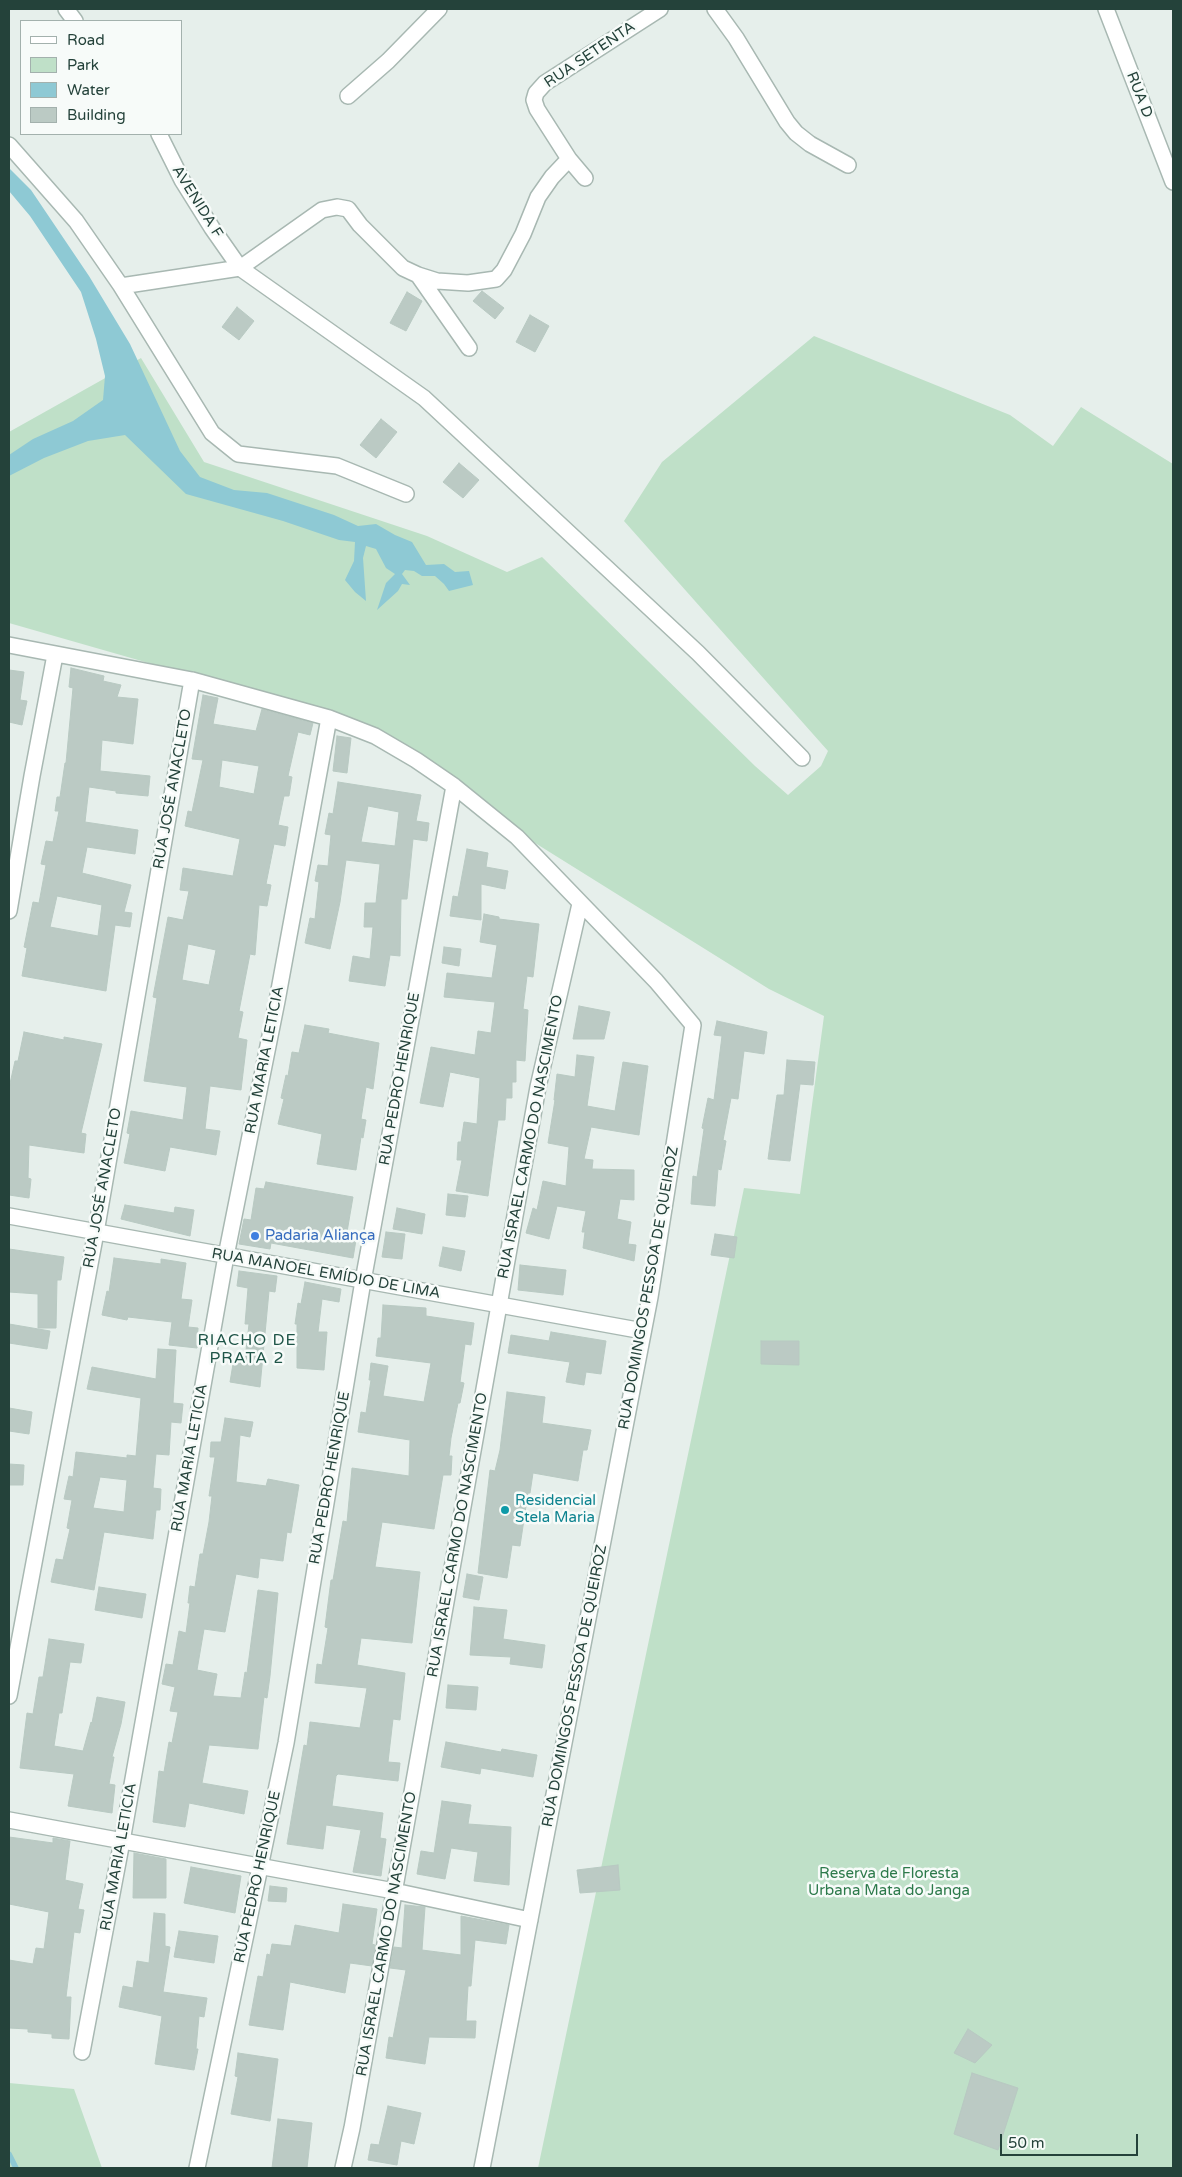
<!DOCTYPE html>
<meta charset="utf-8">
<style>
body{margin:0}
#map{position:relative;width:1182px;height:2177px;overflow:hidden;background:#e6efeb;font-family:"Varela Round",sans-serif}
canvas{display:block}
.frame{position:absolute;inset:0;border:10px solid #24423a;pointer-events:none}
.legend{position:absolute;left:20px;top:20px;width:162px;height:115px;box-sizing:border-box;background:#f7fbf9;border:1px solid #a3b1ad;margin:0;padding:6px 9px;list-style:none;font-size:15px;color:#24423a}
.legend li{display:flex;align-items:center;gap:10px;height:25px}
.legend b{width:25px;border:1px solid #a3b1ad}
.scale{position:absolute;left:1000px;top:2134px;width:138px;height:22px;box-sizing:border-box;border:2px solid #24423a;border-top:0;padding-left:6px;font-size:15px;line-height:18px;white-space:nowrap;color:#24423a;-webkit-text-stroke:4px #f7fbf9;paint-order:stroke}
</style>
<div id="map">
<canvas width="1182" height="2177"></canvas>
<div class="frame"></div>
<ul class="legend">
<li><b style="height:6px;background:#fff"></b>Road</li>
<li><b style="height:14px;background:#bfe0c8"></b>Park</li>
<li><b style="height:14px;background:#8ec9d4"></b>Water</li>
<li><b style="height:14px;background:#bbcac4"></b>Building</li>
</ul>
<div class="scale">50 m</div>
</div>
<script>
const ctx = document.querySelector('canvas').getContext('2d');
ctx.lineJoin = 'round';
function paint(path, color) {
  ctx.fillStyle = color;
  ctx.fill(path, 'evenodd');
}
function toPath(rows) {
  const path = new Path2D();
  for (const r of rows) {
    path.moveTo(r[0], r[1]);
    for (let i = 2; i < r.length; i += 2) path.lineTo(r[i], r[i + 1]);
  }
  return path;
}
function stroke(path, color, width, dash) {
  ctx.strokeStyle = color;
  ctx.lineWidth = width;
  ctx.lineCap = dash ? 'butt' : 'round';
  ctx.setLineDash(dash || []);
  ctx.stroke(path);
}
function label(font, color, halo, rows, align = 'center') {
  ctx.font = font + ' "Varela Round",sans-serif';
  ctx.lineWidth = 5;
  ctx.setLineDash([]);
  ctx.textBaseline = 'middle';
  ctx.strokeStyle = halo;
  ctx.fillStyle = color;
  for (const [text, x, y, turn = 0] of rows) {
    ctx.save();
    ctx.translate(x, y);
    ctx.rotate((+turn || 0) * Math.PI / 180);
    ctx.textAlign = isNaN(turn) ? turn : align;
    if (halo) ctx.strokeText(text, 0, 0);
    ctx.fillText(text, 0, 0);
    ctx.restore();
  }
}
paint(toPath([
 [814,336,1010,415,1053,446,1081,407,1173,464,1173,2168,538,2168,744,1188,800,1194,824,1016,769,989,330,715,9,623,9,432,141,358,204,462,427,536,507,572,542,557,755,766,788,795,821,766,828,751,624,521,662,462],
 [9,2083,74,2089,102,2168,9,2168]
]), '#bfe0c8');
paint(toPath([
 [9,168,31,190,89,276,130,344,180,451,200,477,234,490,267,493,334,515,358,526,376,524,395,535,412,542,426,565,444,564,455,572,469,571,473,585,449,591,444,584,435,576,422,576,414,571,405,570,402,574,410,585,402,584,398,591,377,610,386,583,395,574,386,568,376,549,366,546,363,558,366,601,355,592,345,580,354,561,355,542,339,540,283,521,186,494,125,435,88,441,44,458,9,476,9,455,33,439,73,421,103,400,105,376,96,339,81,292,30,216,9,191]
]), '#8ec9d4');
stroke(toPath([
 [9,2154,16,2168]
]), '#8ec9d4', 5.5);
const building = toPath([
 [482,291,504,308,495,319,473,301,482,291],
 [407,292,422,301,406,331,390,323,407,292],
 [237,307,254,321,239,340,222,327,237,307],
 [530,315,549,326,535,352,516,342,530,315],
 [381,419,397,432,376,458,360,445,381,419],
 [459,463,479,480,463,498,443,482,459,463],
 [71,668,104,676,103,681,121,685,117,697,138,699,133,744,102,740,100,771,150,776,148,796,116,793,116,791,89,787,85,822,138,830,135,854,87,847,82,873,131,885,124,912,132,913,130,927,115,925,106,991,22,976,27,948,24,947,33,902,39,903,46,865,41,864,46,841,53,842,59,811,55,811,57,797,60,797,65,763,66,763,73,688,69,687,71,668],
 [57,896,102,905,98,936,50,927,57,896],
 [9,670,24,672,20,700,27,701,22,725,9,722,9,670],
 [203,695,218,698,213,724,256,731,262,709,313,723,310,735,298,732,288,776,292,777,289,796,284,796,278,825,288,827,285,846,274,844,266,884,271,885,267,906,259,905,255,955,250,954,239,1011,243,1012,238,1038,247,1040,241,1090,210,1086,205,1129,220,1131,216,1155,170,1147,165,1171,124,1163,130,1134,127,1133,131,1111,183,1120,187,1087,144,1081,157,998,153,997,168,917,183,920,189,891,180,890,183,868,233,876,240,839,185,826,188,811,192,812,203,760,192,759,203,695],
 [222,760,259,766,254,794,219,787,222,760],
 [188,944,216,950,209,985,182,980,188,944],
 [337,736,351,738,347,773,333,771,337,736],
 [338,782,421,795,416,821,429,823,427,841,413,839,407,899,401,899,400,956,390,955,385,986,349,981,353,956,370,959,373,927,364,927,365,903,376,903,380,864,346,860,340,902,330,949,305,943,310,918,315,919,319,882,315,881,318,865,328,866,331,835,325,834,329,813,333,814,338,782],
 [368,806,399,812,395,846,361,842,368,806],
 [467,849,488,853,486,867,508,871,505,889,481,884,481,920,450,916,453,896,458,897,467,849],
 [484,914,499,917,499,919,539,924,533,977,527,976,523,1009,528,1010,525,1061,516,1060,516,1082,512,1082,512,1098,506,1098,505,1120,498,1120,488,1196,456,1191,462,1160,457,1160,458,1142,461,1142,464,1122,477,1124,480,1078,450,1072,443,1107,420,1103,431,1047,475,1055,478,1031,491,1033,495,1002,444,997,447,973,492,978,497,945,480,942,484,914],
 [444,947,461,949,459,966,442,963,444,947],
 [579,1006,610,1012,604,1039,573,1039,579,1006],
 [717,1021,767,1032,764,1054,744,1051,738,1099,731,1098,723,1140,726,1141,721,1170,718,1169,715,1206,691,1204,693,1176,697,1177,704,1129,702,1128,708,1098,714,1100,722,1036,714,1035,717,1021],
 [305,1025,329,1029,328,1033,379,1043,373,1089,366,1087,361,1119,366,1120,363,1138,361,1137,356,1170,317,1164,322,1134,278,1124,284,1099,281,1098,286,1075,288,1076,292,1052,299,1053,305,1025],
 [24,1032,64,1040,64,1037,102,1044,81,1133,86,1134,84,1153,29,1145,28,1178,31,1179,29,1198,9,1195,9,1088,15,1061,18,1061,24,1032],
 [577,1055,594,1057,587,1106,615,1111,623,1062,648,1066,639,1135,591,1127,584,1159,593,1160,592,1169,634,1170,634,1200,620,1199,617,1219,631,1222,628,1244,636,1245,634,1261,583,1248,585,1232,582,1232,586,1211,557,1206,549,1239,526,1233,533,1208,537,1210,543,1181,566,1186,569,1147,548,1143,555,1100,554,1100,557,1074,575,1077,577,1055],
 [787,1060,815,1062,813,1085,800,1084,790,1161,768,1159,777,1095,784,1095,787,1060],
 [266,1182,353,1197,347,1232,357,1234,353,1258,271,1243,270,1249,239,1244,244,1219,251,1220,256,1188,264,1189,266,1182],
 [448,1194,468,1196,465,1217,446,1215,448,1194],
 [125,1205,174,1213,175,1207,194,1210,190,1236,121,1219,125,1205],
 [397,1208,425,1214,422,1234,393,1229,397,1208],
 [386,1232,405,1234,402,1259,382,1257,386,1232],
 [715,1234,737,1237,734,1258,711,1255,715,1234],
 [443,1247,465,1251,461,1271,439,1266,443,1247],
 [9,1249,64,1257,61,1280,57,1280,56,1328,38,1328,38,1294,9,1292,9,1249],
 [114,1258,161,1264,161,1259,186,1263,181,1299,192,1300,188,1327,198,1328,197,1348,169,1345,172,1322,128,1317,127,1320,102,1315,107,1291,109,1292,114,1258],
 [520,1265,566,1270,563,1295,518,1290,520,1265],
 [239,1271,277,1276,275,1292,269,1291,260,1387,230,1382,234,1358,245,1359,249,1324,245,1324,248,1288,237,1286,239,1271],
 [305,1282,341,1289,339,1302,322,1299,318,1332,327,1332,324,1370,297,1368,297,1324,295,1324,298,1303,301,1304,305,1282],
 [383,1305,426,1308,426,1316,474,1323,471,1345,465,1344,460,1382,464,1383,460,1403,458,1403,451,1438,449,1456,452,1456,451,1475,443,1475,434,1529,382,1522,375,1567,420,1572,412,1643,361,1638,357,1665,405,1673,400,1720,393,1719,388,1762,400,1763,398,1781,338,1774,336,1776,332,1806,383,1813,380,1838,386,1839,381,1876,353,1872,361,1830,326,1825,323,1849,287,1844,304,1745,307,1746,310,1722,360,1728,367,1688,315,1683,317,1664,322,1665,328,1628,325,1627,331,1580,333,1580,343,1521,347,1522,352,1468,409,1476,410,1440,358,1432,361,1412,366,1413,371,1380,369,1380,371,1363,388,1366,383,1396,424,1402,431,1363,376,1356,378,1338,381,1338,383,1305],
 [9,1324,50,1331,47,1349,9,1343,9,1324],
 [551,1332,606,1341,601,1374,586,1372,584,1385,566,1382,570,1362,508,1353,511,1335,549,1341,551,1332],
 [761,1341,799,1341,799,1365,761,1364,761,1341],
 [158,1349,176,1350,173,1403,183,1404,181,1423,171,1422,169,1455,156,1454,153,1488,161,1489,160,1510,156,1510,153,1539,104,1532,94,1590,51,1582,56,1559,63,1560,70,1529,67,1528,72,1500,64,1499,69,1476,73,1477,76,1452,127,1458,127,1455,136,1456,141,1398,87,1389,92,1367,156,1379,158,1349],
 [100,1477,127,1480,124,1512,93,1508,100,1477],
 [507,1392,545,1397,542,1423,591,1430,587,1450,583,1450,578,1481,533,1473,530,1493,528,1493,520,1546,512,1545,507,1578,478,1573,490,1470,495,1471,500,1450,507,1392],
 [9,1408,32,1412,29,1434,9,1431,9,1408],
 [225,1418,253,1422,250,1437,240,1435,236,1482,266,1486,268,1479,299,1485,291,1533,287,1532,283,1561,260,1558,258,1578,236,1574,225,1632,204,1629,197,1670,217,1674,213,1696,241,1698,245,1672,247,1673,258,1590,278,1593,270,1676,267,1698,264,1697,258,1749,209,1745,202,1783,248,1791,244,1814,189,1803,185,1827,153,1822,159,1771,164,1772,169,1742,172,1743,178,1712,170,1711,175,1687,162,1684,166,1664,173,1665,179,1631,186,1633,190,1603,188,1603,190,1586,195,1587,200,1554,203,1554,209,1522,212,1496,209,1496,215,1457,210,1457,211,1442,221,1442,225,1418],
 [9,1464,24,1465,23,1485,9,1485,9,1464],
 [467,1574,483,1577,479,1600,463,1597,467,1574],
 [99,1587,146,1594,142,1618,95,1610,99,1587],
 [474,1607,507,1610,503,1639,545,1645,542,1668,510,1664,511,1657,470,1655,474,1607],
 [49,1639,84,1644,81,1663,70,1662,62,1713,59,1713,54,1746,83,1751,91,1722,92,1723,97,1697,125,1702,121,1724,112,1757,114,1757,109,1784,115,1785,112,1813,68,1806,74,1774,20,1768,27,1713,33,1714,39,1677,43,1677,49,1639],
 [448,1685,478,1687,476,1710,446,1708,448,1685],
 [446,1742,501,1752,502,1749,537,1755,533,1777,481,1768,480,1774,441,1767,446,1742],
 [442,1801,471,1805,468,1824,511,1827,509,1885,474,1881,478,1852,451,1848,445,1879,417,1874,421,1851,434,1853,442,1801],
 [9,1837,53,1843,53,1838,70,1841,65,1880,83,1884,78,1909,84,1910,80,1933,74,1932,66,1997,71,1997,69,2039,52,2038,52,2034,28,2032,28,2029,9,2028,9,1960,33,1964,36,1948,44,1949,49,1912,9,1904,9,1837],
 [134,1853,166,1859,166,1898,133,1898,134,1853],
 [618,1865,620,1890,580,1893,577,1870,618,1865],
 [191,1867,241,1876,235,1913,184,1903,191,1867],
 [270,1886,287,1888,286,1902,268,1901,270,1886],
 [343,1904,377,1909,372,1944,375,1945,372,1966,350,1963,345,1993,290,1982,283,2030,249,2025,258,1976,263,1977,267,1954,270,1955,272,1944,291,1946,295,1925,339,1933,343,1904],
 [405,1905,425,1907,422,1950,461,1955,461,1916,509,1925,506,1944,475,1940,471,1986,468,1986,466,2021,476,2021,475,2038,429,2037,425,2064,386,2058,389,2037,393,2038,406,1970,390,1968,394,1947,402,1948,405,1905],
 [154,1913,165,1914,165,1946,170,1947,163,1992,207,1998,204,2017,199,2016,196,2049,198,2049,194,2070,155,2064,162,2016,119,2007,123,1986,133,1988,137,1961,149,1963,154,1913],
 [179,1931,218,1936,214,1963,174,1957,179,1931],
 [968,2029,992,2045,975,2063,954,2053,968,2029],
 [238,2053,278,2059,270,2121,231,2114,238,2077,235,2076,238,2053],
 [972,2073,1018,2088,998,2150,954,2134,972,2073],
 [388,2106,421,2113,414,2144,401,2141,397,2165,368,2160,371,2144,379,2145,388,2106],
 [278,2119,312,2123,307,2168,272,2168,278,2119]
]);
paint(building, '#bbcac4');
stroke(building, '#b8c9c2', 1);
const minor = toPath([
 [66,9,75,21],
 [715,9,736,38,787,122,796,133,810,144,848,165],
 [1106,9,1173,182],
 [348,96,388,61,439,9],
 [159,134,182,180,212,228,240,268,424,398,698,653,802,758],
 [9,145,76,221,121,286,212,433,238,454,337,466,406,494],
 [585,178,569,159,537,109,534,100,536,93,545,83,660,9],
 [418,275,469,348],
 [121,286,240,268,322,210,337,207,348,209,360,225,403,268,418,275,437,281,468,283,496,279,504,270,523,234,538,197,552,177,569,159],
 [9,645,192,680,329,718,375,736,416,760,454,786,517,837,656,981,693,1025,650,1297,482,2168],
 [9,911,32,776,55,655],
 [9,1696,96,1232,192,680],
 [9,1820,394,1891,530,1920],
 [82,2052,122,1841,226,1256,277,1001,329,718],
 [197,2168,286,1743,363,1281,454,786],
 [343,2168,352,2128,538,1087,580,904]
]);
const tertiary = toPath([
 [9,1216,643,1331]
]);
stroke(minor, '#a8b8b2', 18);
stroke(tertiary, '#a8b8b2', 18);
stroke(minor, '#fff', 15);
stroke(tertiary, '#fff', 15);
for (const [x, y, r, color] of [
 [255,1236,5,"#3f7fe0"],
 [505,1510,5,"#0f9aa8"]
]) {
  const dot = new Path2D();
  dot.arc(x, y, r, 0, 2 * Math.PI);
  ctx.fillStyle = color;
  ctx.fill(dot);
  stroke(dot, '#f7fbf9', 2);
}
label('15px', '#24423a', '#f7fbf9', [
 ["RUA SETENTA",590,55,-34],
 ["RUA D",1139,95,69],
 ["AVENIDA F",197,202,58],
 ["RUA JOSÉ ANACLETO",173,789,-80],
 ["RUA MARIA LETICIA",265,1060,-79],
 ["RUA PEDRO HENRIQUE",400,1079,-80],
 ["RUA ISRAEL CARMO DO NASCIMENTO",531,1137,-79],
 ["RUA JOSÉ ANACLETO",103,1188,-80],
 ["RUA MANOEL EMÍDIO DE LIMA",326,1274,10],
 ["RUA DOMINGOS PESSOA DE QUEIROZ",649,1288,-80],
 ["RUA MARIA LETICIA",190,1458,-80],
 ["RUA PEDRO HENRIQUE",330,1478,-80],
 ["RUA ISRAEL CARMO DO NASCIMENTO",458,1535,-80],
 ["RUA DOMINGOS PESSOA DE QUEIROZ",575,1686,-79],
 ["RUA MARIA LETICIA",119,1857,-80],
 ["RUA PEDRO HENRIQUE",258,1877,-78],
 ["RUA ISRAEL CARMO DO NASCIMENTO",387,1934,-80]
]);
label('15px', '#366cbe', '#f7fbf9', [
 ["Padaria Aliança",265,1236]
], 'left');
label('15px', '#0d838f', '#f7fbf9', [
 ["Residencial",515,1501],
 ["Stela Maria",515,1518]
], 'left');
label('15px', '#2d7a4b', '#f7fbf9', [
 ["Reserva de Floresta",889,1874],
 ["Urbana Mata do Janga",889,1891]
]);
ctx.letterSpacing = '1px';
label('16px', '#1f5548', '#f7fbf9', [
 ["RIACHO DE",247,1341],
 ["PRATA 2",247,1359]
]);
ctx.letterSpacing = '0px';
</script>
